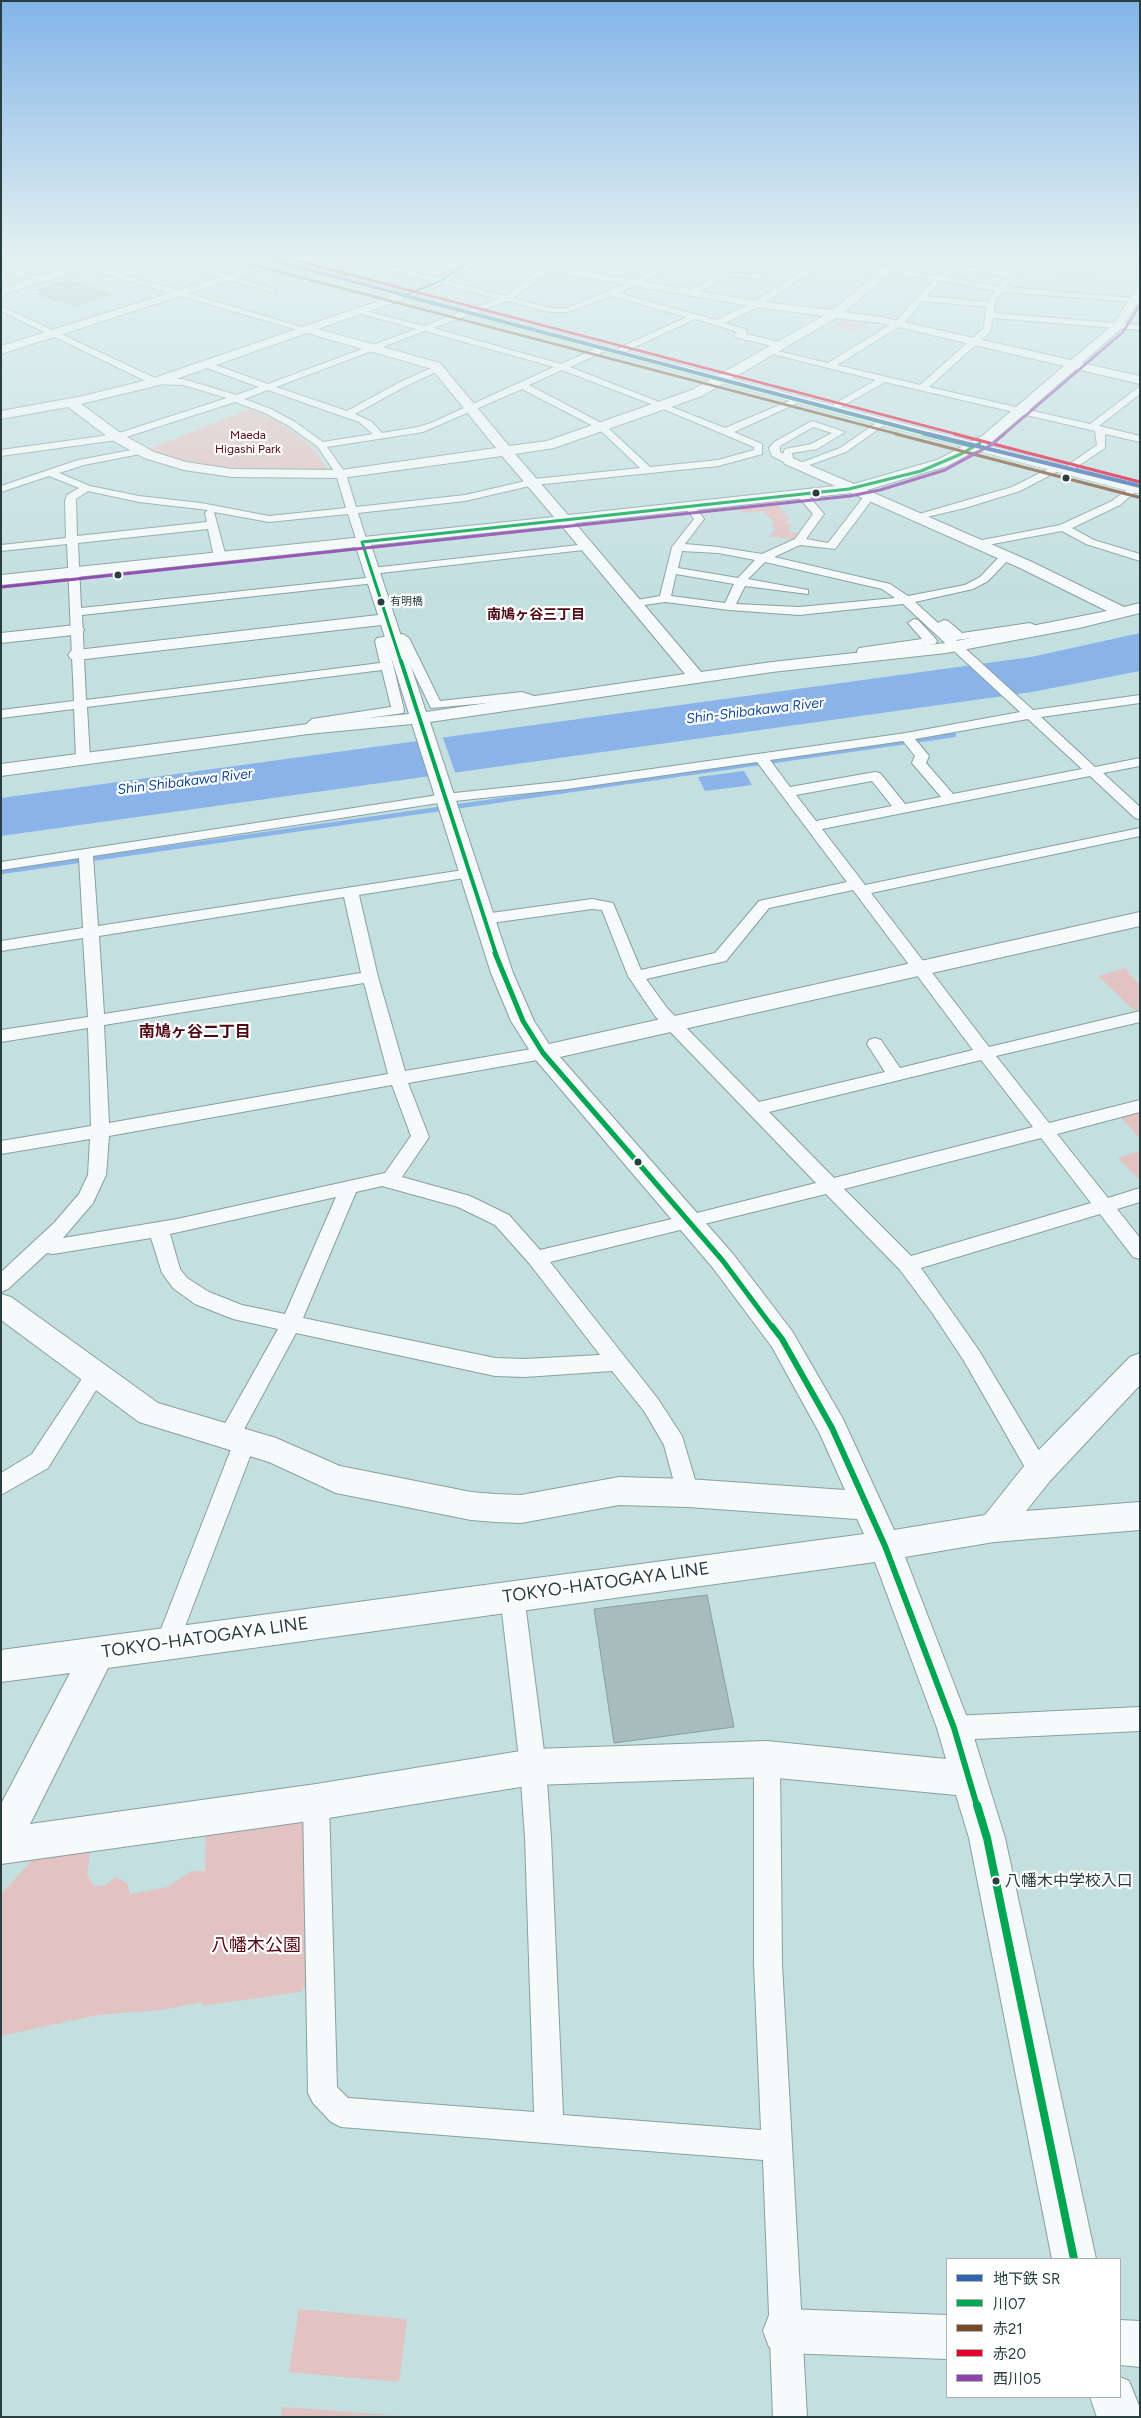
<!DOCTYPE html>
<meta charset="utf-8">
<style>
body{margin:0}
#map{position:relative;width:1141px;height:2418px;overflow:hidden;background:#c3dfe0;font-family:Figtree,"Noto Sans JP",sans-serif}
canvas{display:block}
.frame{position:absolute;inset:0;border:2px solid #283e3f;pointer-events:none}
.legend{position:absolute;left:946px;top:2258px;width:175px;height:140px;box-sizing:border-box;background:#fff;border:1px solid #a9b2b2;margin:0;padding:6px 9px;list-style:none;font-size:15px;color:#283e3f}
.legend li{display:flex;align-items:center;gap:10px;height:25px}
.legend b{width:25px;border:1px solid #a9b2b2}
</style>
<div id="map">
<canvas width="1141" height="2418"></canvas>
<div class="frame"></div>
<ul class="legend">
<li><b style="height:6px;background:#3564af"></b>地下鉄 SR</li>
<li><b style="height:6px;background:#00a651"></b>川07</li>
<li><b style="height:6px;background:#7a4b2a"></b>赤21</li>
<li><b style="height:6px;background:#e4002b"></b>赤20</li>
<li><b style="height:6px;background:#8e44ad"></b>西川05</li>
</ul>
</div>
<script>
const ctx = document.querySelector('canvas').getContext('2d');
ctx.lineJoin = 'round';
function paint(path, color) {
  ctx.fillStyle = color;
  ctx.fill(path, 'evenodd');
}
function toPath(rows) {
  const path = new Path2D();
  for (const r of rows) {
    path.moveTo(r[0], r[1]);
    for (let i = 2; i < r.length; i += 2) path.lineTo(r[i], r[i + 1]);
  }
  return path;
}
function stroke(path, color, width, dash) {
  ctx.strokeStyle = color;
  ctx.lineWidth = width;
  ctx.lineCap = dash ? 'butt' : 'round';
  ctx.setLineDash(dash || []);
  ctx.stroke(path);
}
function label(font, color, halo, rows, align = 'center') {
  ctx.font = font + ' Figtree,"Noto Sans JP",sans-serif';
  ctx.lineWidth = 4.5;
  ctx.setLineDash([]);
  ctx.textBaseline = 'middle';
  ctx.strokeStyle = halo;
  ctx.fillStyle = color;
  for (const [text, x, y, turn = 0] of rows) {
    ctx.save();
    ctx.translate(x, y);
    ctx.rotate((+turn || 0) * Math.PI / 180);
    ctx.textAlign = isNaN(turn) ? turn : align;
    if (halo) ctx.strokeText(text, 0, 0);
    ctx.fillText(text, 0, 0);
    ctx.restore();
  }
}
paint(toPath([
 [817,256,900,256,888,266,876,267],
 [850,316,876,320,855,332,832,327],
 [249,409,276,421,295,433,311,446,329,471,245,472,182,462,149,449],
 [772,503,777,504,789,518,786,523,792,524,788,531,802,534,799,538,786,539,769,536,776,528,771,527,774,522,762,511,744,513,738,507],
 [1125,968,1140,986,1140,1009,1134,1010,1098,976],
 [1140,1110,1140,1139,1119,1115],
 [1140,1151,1140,1180,1118,1158],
 [298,1819,306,1826,309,1982,300,1992,202,2006,202,2002,161,2010,97,2015,1,2036,1,1894,34,1858,78,1845,90,1853,87,1874,93,1885,104,1886,116,1877,127,1883,130,1894,168,1887,191,1871,205,1871,206,1834],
 [299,2309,407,2319,399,2382,289,2372],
 [282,2407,395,2415,281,2417]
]), '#e3c2c2');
paint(toPath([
 [1140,633,1140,671,1032,692,1,836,1,798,1031,657],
 [744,771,752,785,705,791,698,777]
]), '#8ab4e9');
paint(toPath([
 [442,735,456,775,432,778,419,738]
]), '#c3dfe0');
stroke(toPath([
 [1,872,954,735]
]), '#8ab4e9', 4.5);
const building = toPath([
 [65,281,82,285,112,294,76,306,38,294,45,292,38,290,65,281],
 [707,1595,734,1727,614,1743,594,1609,707,1595]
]);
paint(building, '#a6bcbd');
stroke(building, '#889e9f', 1);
const street = toPath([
 [149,256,162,256,278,290,271,292,149,256],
 [339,256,353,256,398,268,418,256,428,256,406,270,506,296,556,256,565,256,552,270,513,298,551,308,567,308,632,281,654,270,637,267,637,263,649,256,659,256,647,264,664,267,664,271,618,293,716,320,754,302,818,260,805,256,824,256,937,276,951,265,931,262,931,258,955,261,962,256,971,256,961,265,1011,272,1025,256,1033,256,1029,261,1093,276,1089,278,1026,264,1006,287,1134,298,1138,300,1134,302,1003,292,996,299,994,313,1140,325,1140,330,993,318,990,332,929,387,1090,424,1140,386,1140,394,1099,426,1140,436,1140,442,1105,434,1105,448,1072,470,1068,469,1068,465,1097,445,1095,431,885,382,837,409,834,408,834,404,876,380,765,352,769,349,828,363,896,321,933,280,826,261,760,306,725,323,747,330,746,334,783,343,783,347,780,348,735,337,734,335,737,332,732,330,695,319,622,353,619,352,619,348,687,317,611,296,568,312,551,312,507,301,433,328,561,364,599,347,605,347,605,351,570,367,725,428,794,399,802,401,734,432,762,444,762,454,718,466,534,485,465,501,358,513,367,542,362,545,357,542,348,514,269,522,214,512,226,557,220,560,214,557,208,529,78,543,81,608,375,577,381,580,375,583,82,615,86,700,380,663,375,641,377,638,403,634,409,638,440,701,522,692,537,697,538,700,537,703,532,704,521,700,431,708,399,642,388,644,404,710,403,713,321,725,308,733,301,729,312,719,391,707,382,670,87,707,90,758,83,762,76,758,74,709,1,718,1,710,74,701,67,544,1,551,1,545,66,538,65,501,67,495,79,488,49,476,1,492,1,486,78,460,142,448,145,449,145,453,84,465,59,473,90,486,139,496,201,503,269,516,346,508,336,474,318,447,289,426,265,413,235,402,117,440,1,456,1,450,116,434,227,398,183,385,152,384,1,311,1,306,157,379,183,379,236,395,259,387,204,367,204,363,210,363,268,384,416,329,358,313,358,309,424,326,498,299,339,256],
 [956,268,1007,277,999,286,945,277,956,268],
 [940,281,995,291,987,302,927,296,940,281],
 [923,301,987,307,983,329,920,385,837,365,902,325,923,301],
 [425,331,554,367,431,423,418,427,382,433,372,422,355,414,406,386,434,373,443,372,443,368,429,369,400,382,347,411,276,387,425,331],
 [562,370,661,408,754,447,754,450,718,460,650,467,605,425,529,385,562,370],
 [522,389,599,429,640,468,534,479,465,495,356,507,346,474,327,447,423,432,522,389],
 [268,390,359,422,373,434,323,442,295,422,271,409,244,399,268,390],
 [88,491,139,502,208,510,205,513,207,522,77,536,76,499,88,491],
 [611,256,621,256,586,276,579,274,611,256],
 [784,256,794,256,757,279,728,276,695,294,688,292,724,272,753,275,784,256],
 [1078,256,1099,256,1140,263,1140,267,1078,256],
 [83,264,89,264,312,330,305,332,83,268,83,264],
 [1,266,45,278,46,280,42,282,1,270,1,266],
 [812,421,845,432,817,449,792,453,794,463,786,463,772,456,769,448,774,442,812,421],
 [813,427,832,433,811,444,785,449,783,454,780,452,780,446,813,427],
 [879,421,887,423,846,452,804,467,795,465,840,448,879,421],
 [1056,465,1060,466,1060,470,1020,491,965,508,914,520,909,517,1012,487,1056,465],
 [1140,480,1140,488,1120,505,1072,528,1094,540,1140,554,1140,561,1086,544,1062,531,977,547,972,544,977,541,1060,525,1112,501,1140,480],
 [801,491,805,492,824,514,806,539,828,543,865,495,873,495,874,497,835,549,800,545,774,557,890,584,908,596,965,585,980,577,1001,555,1009,555,1009,559,988,581,973,589,915,602,938,623,944,620,948,621,962,633,1030,623,1042,628,1042,634,1038,635,1028,631,956,640,1033,710,1140,695,1140,703,1041,717,1095,767,1140,758,1140,766,1103,773,1140,807,1140,819,1135,818,1090,776,822,829,865,885,1140,828,1140,836,871,893,989,1047,1140,1011,1140,1022,996,1056,1049,1123,1140,1100,1140,1112,1057,1134,1108,1198,1140,1188,1140,1202,1117,1209,1140,1238,1140,1259,1133,1257,1100,1214,921,1268,978,1349,1047,1464,1050,1471,1047,1478,1039,1481,1031,1478,964,1361,933,1314,900,1270,826,1194,550,1262,658,1399,682,1436,699,1493,696,1500,688,1503,680,1500,677,1493,664,1445,644,1411,612,1371,525,1377,495,1376,296,1333,242,1433,253,1434,256,1441,176,1650,168,1653,160,1650,156,1642,233,1444,229,1445,221,1443,218,1436,278,1329,233,1319,195,1304,173,1288,162,1273,151,1238,53,1254,47,1253,8,1289,1,1292,1,1272,54,1223,79,1194,88,1175,90,1139,1,1154,1,1141,91,1126,88,1028,1,1042,1,1030,88,1017,83,938,1,951,1,941,83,928,79,858,1,870,1,862,445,794,567,781,906,733,1020,712,903,604,799,615,729,610,665,602,637,606,631,603,637,600,660,596,672,547,694,519,685,507,686,505,694,505,704,519,685,544,718,547,762,554,795,539,813,514,796,494,801,491],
 [682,551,718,553,755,560,738,578,678,568,682,551],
 [765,562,882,589,895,598,799,607,736,604,745,586,808,594,808,590,748,579,765,562],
 [676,574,734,584,725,603,671,596,676,574],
 [1028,719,1082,769,953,794,926,763,929,756,915,739,1028,719],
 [903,741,915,756,912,763,941,797,905,804,880,773,875,772,790,787,770,760,903,741],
 [757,762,847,882,759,901,715,953,641,970,613,903,592,899,484,914,476,919,484,924,592,909,602,910,628,976,655,1016,816,1183,689,1215,540,1250,509,1215,470,1196,402,1177,429,1137,408,1083,543,1059,549,1057,551,1053,549,1049,543,1047,405,1071,378,977,359,895,470,877,475,876,477,873,475,870,470,869,98,926,93,856,445,802,567,789,757,762],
 [872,781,892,806,816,821,796,795,872,781],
 [853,890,973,1050,900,1068,881,1040,875,1038,869,1040,867,1044,885,1072,759,1102,667,1008,646,979,726,961,769,908,853,890],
 [344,897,361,973,104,1014,99,936,344,897],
 [364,983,388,1074,109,1123,104,1025,364,983],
 [981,1060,1033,1127,834,1178,769,1112,981,1060],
 [392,1085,411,1136,385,1173,177,1219,63,1238,93,1203,106,1175,109,1136,392,1085],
 [1041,1138,1091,1203,911,1256,844,1189,1041,1138],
 [382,1186,458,1207,495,1225,529,1263,600,1355,525,1359,495,1358,303,1318,356,1192,382,1186],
 [336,1197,285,1314,242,1305,209,1292,187,1278,180,1269,170,1234,336,1197],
 [588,544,592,545,592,549,372,574,366,571,372,568,588,544],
 [914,619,918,620,935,638,937,641,935,644,870,654,868,660,860,660,857,651,859,648,922,639,908,623,914,619],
 [96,1365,103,1368,106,1374,48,1468,1,1495,1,1473,32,1454,89,1368,96,1365],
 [512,1584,520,1587,524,1595,546,1767,551,1838,563,2115,761,2130,754,1964,754,1759,758,1750,767,1746,776,1750,780,1759,782,1964,807,2417,773,2417,763,2160,341,2127,331,2122,313,2103,308,2093,303,1802,307,1793,316,1789,325,1793,329,1802,337,2087,348,2098,534,2112,525,1838,520,1767,500,1595,504,1587,512,1584],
 [1140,1707,1140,1731,954,1740,945,1737,942,1728,945,1719,954,1716,1140,1707]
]);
const secondary = toPath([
 [107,256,124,256,1,295,1,288,107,256],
 [287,256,304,256,1,354,1,346,287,256],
 [472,256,497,256,757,301,832,310,899,256,911,256,844,312,881,317,1071,360,1114,324,1136,288,1140,287,1140,300,1122,328,1082,363,1140,376,1140,384,1076,369,992,442,947,466,867,490,1032,562,1124,607,1140,603,1140,613,1079,628,946,653,772,672,430,722,513,973,534,1021,549,1044,1140,912,1140,926,560,1057,733,1254,792,1331,843,1419,894,1530,985,1515,1028,1461,1130,1357,1140,1353,1140,1385,1050,1481,1026,1511,1140,1502,1140,1530,994,1542,905,1557,971,1728,1005,1838,1096,2259,1052,2259,969,1838,956,1795,767,1777,533,1785,316,1820,1,1864,1,1804,70,1673,1,1682,1,1650,864,1534,857,1519,688,1507,619,1505,521,1523,495,1522,471,1520,336,1493,269,1462,139,1422,1,1320,1,1294,11,1297,158,1403,276,1438,340,1466,471,1492,495,1494,521,1495,619,1477,688,1479,845,1490,820,1434,772,1347,713,1268,535,1059,511,1021,491,973,412,724,308,734,1,776,1,764,308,724,409,714,381,625,77,660,71,659,68,655,71,651,77,650,378,615,356,547,1,585,1,575,554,517,502,456,341,478,232,477,184,470,144,458,112,440,68,407,1,419,1,411,83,396,151,379,419,287,447,273,472,256],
 [481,260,757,307,823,316,692,390,547,441,509,446,440,363,318,329,427,291,455,277,481,260],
 [836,318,881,323,1064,366,982,436,937,460,854,484,790,457,785,458,783,461,785,464,835,486,568,515,515,454,554,448,702,396,836,318],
 [307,333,432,369,496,448,341,470,232,469,186,462,154,452,122,434,81,404,159,385,307,333],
 [851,493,1020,568,1107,611,946,643,772,662,701,672,575,523,851,493],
 [561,525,685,674,426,712,371,545,561,525],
 [875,1562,937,1728,946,1759,767,1741,533,1749,316,1784,30,1824,108,1668,875,1562],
 [76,625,82,626,84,630,82,634,1,643,1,633,76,625],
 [785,2309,947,2315,947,2359,785,2353,769,2347,763,2331,769,2315,785,2309],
 [1120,2320,1140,2321,1140,2367,1120,2365,1120,2320],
 [1120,2377,1129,2381,1140,2408,1140,2417,1097,2417,1090,2397,1120,2397,1120,2377]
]);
const highway = toPath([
 [243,256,262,256,1140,485,1140,494,243,256]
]);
stroke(street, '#899fa0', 2);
stroke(secondary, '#899fa0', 2);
stroke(highway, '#899fa0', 1);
paint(street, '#f6fafa');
paint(secondary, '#f6fafa');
paint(highway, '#f6fafa');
stroke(toPath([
 [403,296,928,435],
 [403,296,440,281,480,256]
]), '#00a651', 2.5);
stroke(toPath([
 [923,434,974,447],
 [362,542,401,662],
 [362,542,849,489,921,471,961,454,980,443]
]), '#00a651', 3);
stroke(toPath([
 [401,661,496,954]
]), '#00a651', 4);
stroke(toPath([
 [495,953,523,1021,543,1053,723,1261,773,1328]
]), '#00a651', 5);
stroke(toPath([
 [772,1326,782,1339,832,1428,885,1546,954,1728,977,1806]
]), '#00a651', 6);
stroke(toPath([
 [977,1805,987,1838,1074,2259]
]), '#00a651', 8);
stroke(toPath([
 [246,263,901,435]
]), '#7a4b2a', 2.5);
stroke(toPath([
 [896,434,1138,497]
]), '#7a4b2a', 3);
stroke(toPath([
 [279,256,960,435]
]), '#e4002b', 2.5);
stroke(toPath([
 [955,434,1140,482]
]), '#e4002b', 3);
stroke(toPath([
 [1003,435,1123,332,1140,305]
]), '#8e44ad', 2.5);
stroke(toPath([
 [2,587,850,496,880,490,945,470,991,445,1004,434]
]), '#8e44ad', 3);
stroke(toPath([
 [256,256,933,435]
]), '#3564af', 3);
stroke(toPath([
 [928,434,1140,486]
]), '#3564af', 4);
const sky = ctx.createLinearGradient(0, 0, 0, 595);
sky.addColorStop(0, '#82b4e8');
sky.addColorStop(0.43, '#e4f1f1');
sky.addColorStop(1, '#e4f1f100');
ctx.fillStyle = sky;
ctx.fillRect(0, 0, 1141, 595);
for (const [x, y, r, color] of [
 [1066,478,4.5,"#283e3f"],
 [816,493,4.5,"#283e3f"],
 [118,575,4.5,"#283e3f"],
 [381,602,4.5,"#283e3f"],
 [638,1162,4.5,"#283e3f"],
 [996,1881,4.5,"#283e3f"]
]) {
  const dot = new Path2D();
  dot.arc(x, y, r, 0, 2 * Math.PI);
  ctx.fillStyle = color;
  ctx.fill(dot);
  stroke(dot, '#fff', 2);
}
label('11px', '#283e3f', '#fff', [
 ["有明橋",390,602]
], 'left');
label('12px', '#560613', '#fff', [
 ["Maeda",248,435],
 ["Higashi Park",248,449]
]);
label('bold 14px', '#4f0913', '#fff', [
 ["南鳩ヶ谷三丁目",536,615]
]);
label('italic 14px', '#13499c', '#fff', [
 ["Shin-Shibakawa River",755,711,-7],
 ["Shin Shibakawa River",185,782,-7]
]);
label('bold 16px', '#4f0913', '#fff', [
 ["南鳩ヶ谷二丁目",195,1032]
]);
label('16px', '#283e3f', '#fff', [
 ["八幡木中学校入口",1005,1881]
], 'left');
label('18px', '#283e3f', '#fff', [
 ["TOKYO-HATOGAYA LINE",606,1583,-8],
 ["TOKYO-HATOGAYA LINE",205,1638,-8]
]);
label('18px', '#560613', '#fff', [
 ["八幡木公園",256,1946]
]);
</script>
